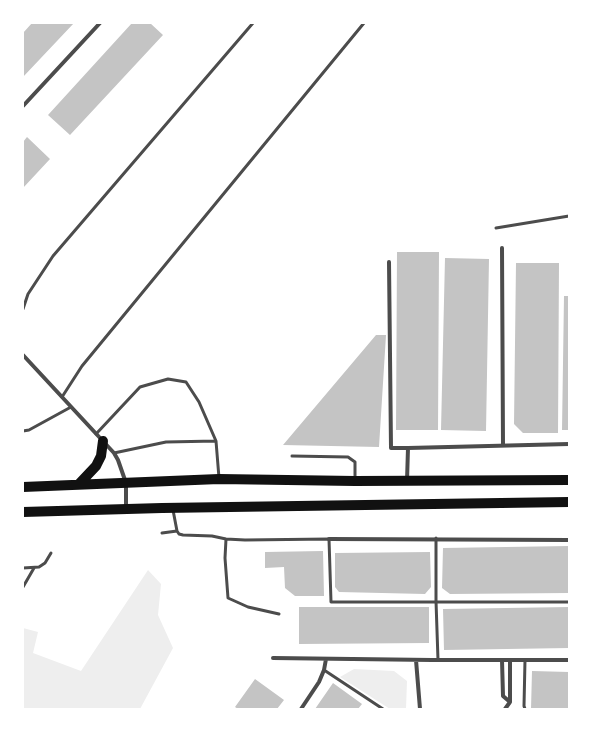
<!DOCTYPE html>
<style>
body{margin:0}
#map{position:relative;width:592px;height:732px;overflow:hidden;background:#fff;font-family:"Roboto Condensed",sans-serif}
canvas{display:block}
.frame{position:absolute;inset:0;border:24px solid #fff;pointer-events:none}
</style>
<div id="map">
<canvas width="592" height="732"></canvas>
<div class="frame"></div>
</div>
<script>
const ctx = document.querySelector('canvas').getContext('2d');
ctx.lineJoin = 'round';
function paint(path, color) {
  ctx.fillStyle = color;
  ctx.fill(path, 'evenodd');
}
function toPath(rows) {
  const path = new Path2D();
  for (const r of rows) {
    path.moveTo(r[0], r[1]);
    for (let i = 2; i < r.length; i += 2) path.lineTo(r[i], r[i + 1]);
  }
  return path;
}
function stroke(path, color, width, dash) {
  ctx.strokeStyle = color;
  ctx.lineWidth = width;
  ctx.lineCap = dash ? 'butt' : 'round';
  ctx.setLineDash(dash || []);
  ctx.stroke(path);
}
paint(toPath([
 [148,570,161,584,158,615,173,648,140,709,23,709,23,628,38,632,33,653,81,671],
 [354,669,394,671,407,681,406,709,390,709,340,677]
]), '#eee');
paint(toPath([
 [32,23,74,23,23,77,23,33],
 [132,23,150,23,163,35,70,135,48,115],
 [27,137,50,159,23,188,23,142],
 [397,252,439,252,438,430,396,430],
 [445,258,489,259,486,431,441,430],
 [516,263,559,263,558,433,523,433,514,424],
 [564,296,569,296,569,430,562,430],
 [376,335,386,335,379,447,283,445],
 [569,546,569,593,450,594,442,588,443,548],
 [323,551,324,596,295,596,285,588,284,567,265,568,265,552],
 [430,552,431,587,425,594,339,592,335,587,335,553],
 [299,607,429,607,429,643,299,644],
 [569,607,569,648,444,650,443,609],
 [532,671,569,672,569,709,531,709],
 [255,679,284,700,277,709,238,709,235,707],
 [333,683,362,704,358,709,315,709]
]), '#c4c4c4');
stroke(toPath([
 [496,228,569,216],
 [23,309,28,294,53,256,253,23],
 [62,397,82,366,364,23],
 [23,431,29,430,71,407],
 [96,434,140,387,168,379,186,382,199,402,216,441],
 [114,453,166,442,216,441,219,478],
 [292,456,348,457,355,462,355,479],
 [173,510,177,531,179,534,183,535,212,536,226,539,245,540,329,539,331,602,569,602],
 [162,533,177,531],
 [436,538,436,601,438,660],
 [226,539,225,558,228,598,248,607,279,614],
 [23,568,39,567,45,563,51,553],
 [23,587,34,568],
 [525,660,524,706,525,709],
 [324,670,383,709]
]), '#4c4c4c', 3);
stroke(toPath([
 [23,106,100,23],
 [502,248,503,445],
 [389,262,391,448,408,448],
 [23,355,114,453,118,460,126,483,126,508],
 [407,481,408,448,569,444],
 [329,539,569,540],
 [273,658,432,660,569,660],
 [416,660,420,709],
 [502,660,503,696,510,702,510,660],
 [301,709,319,682,324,670,326,659],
 [505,709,510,702]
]), '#4c4c4c', 4);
stroke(toPath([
 [79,484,96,466,101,456,103,441],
 [23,487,219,479,355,481,569,480],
 [23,512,162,508,569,502]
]), '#111', 10);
</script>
